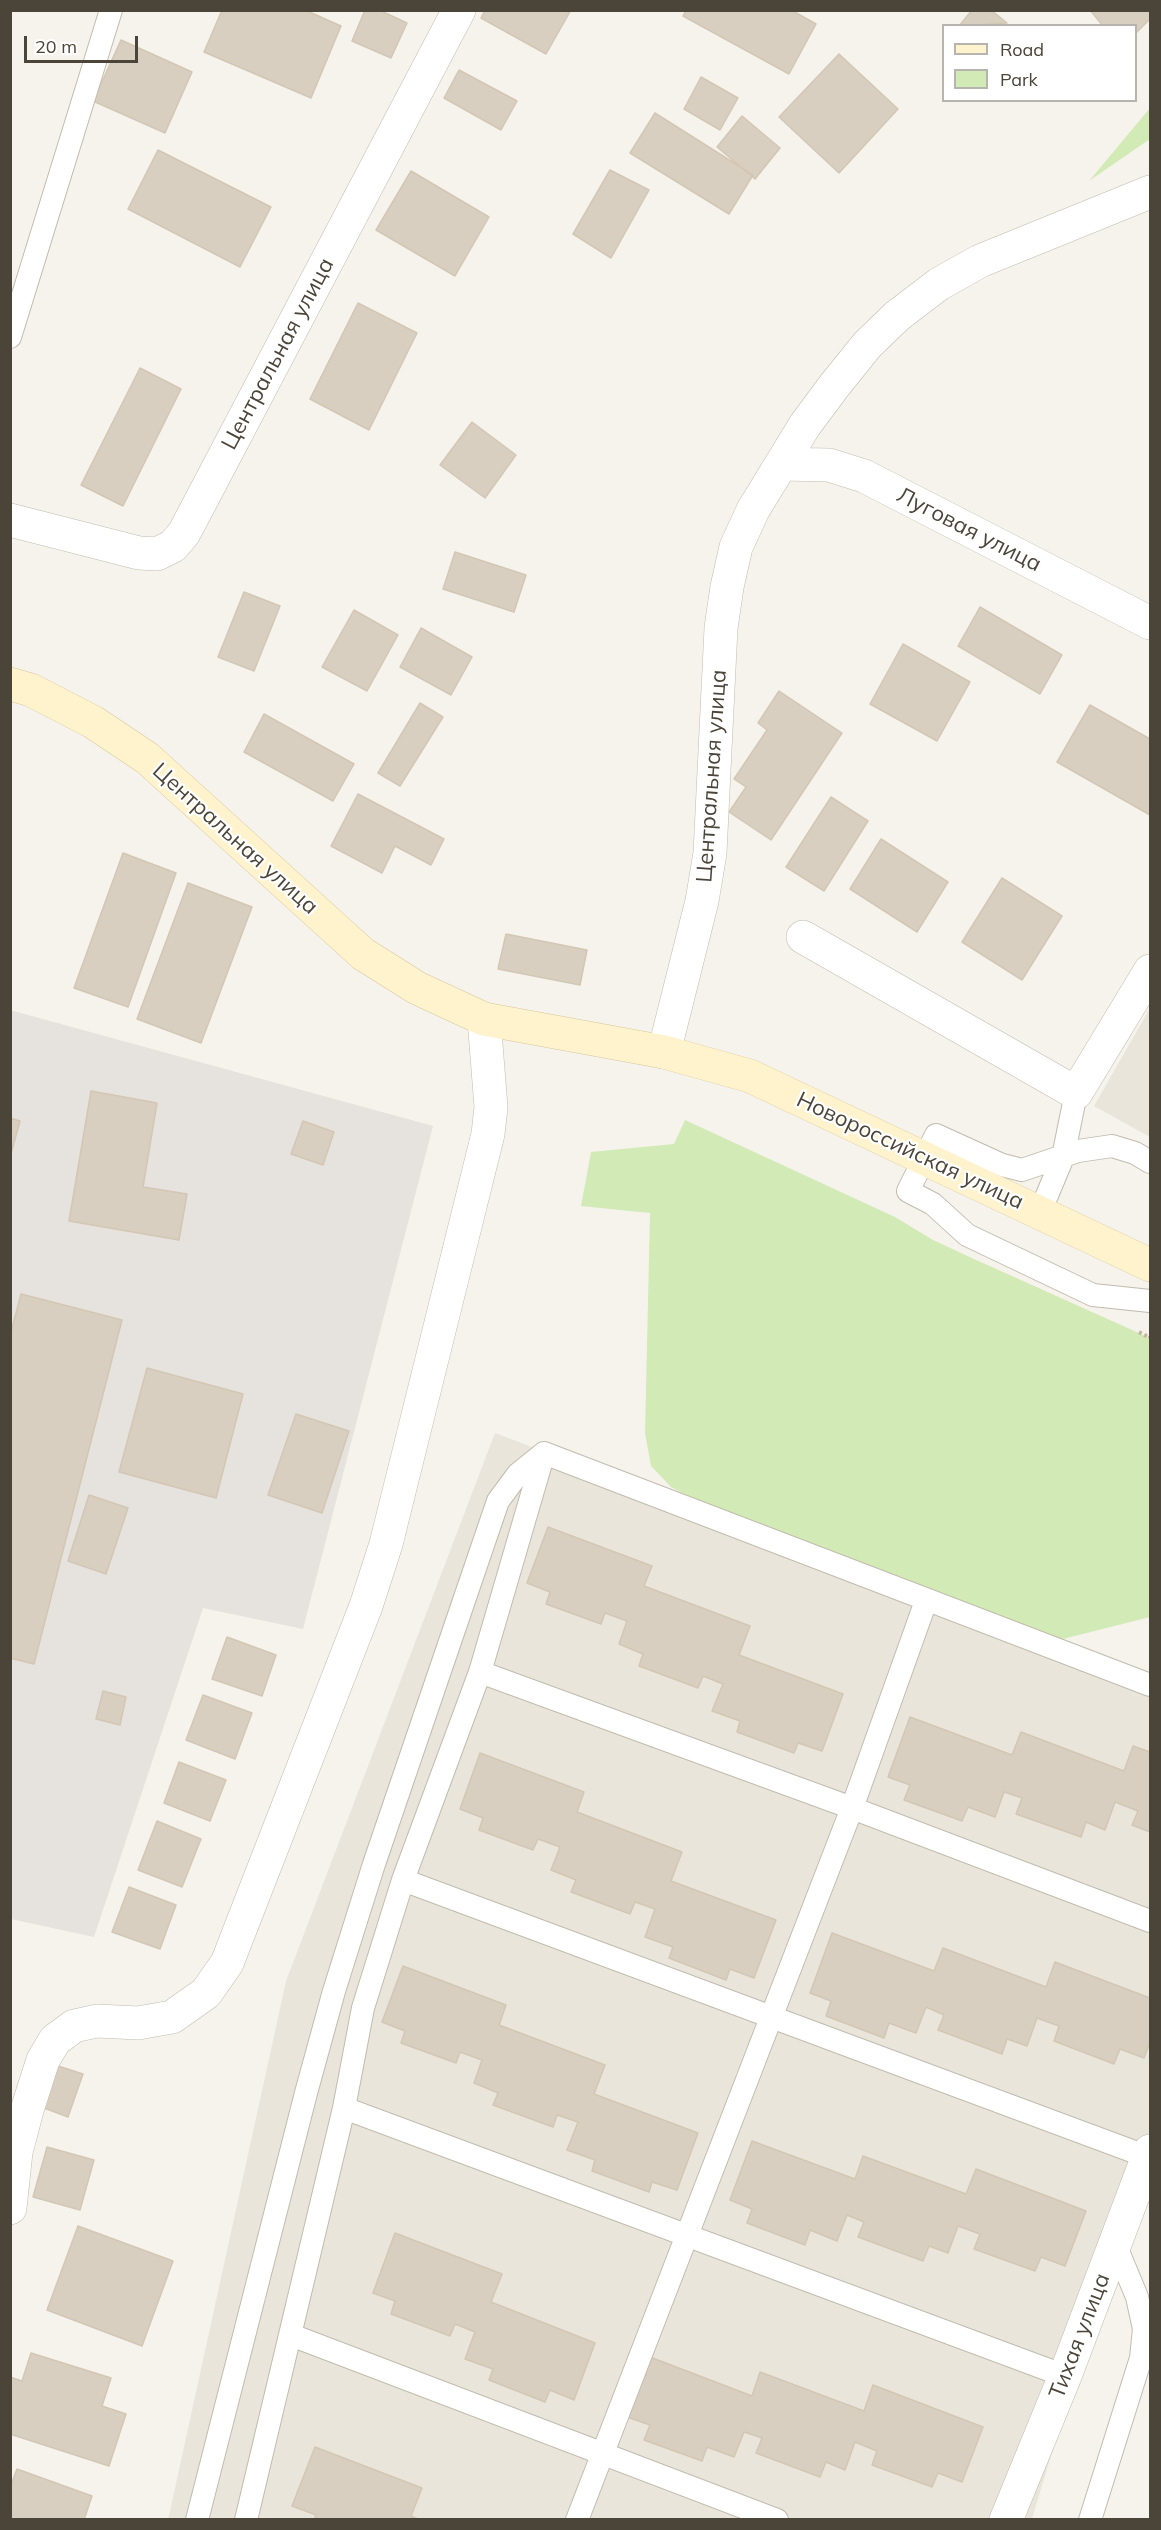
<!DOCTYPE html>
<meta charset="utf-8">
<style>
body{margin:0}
#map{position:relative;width:1161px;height:2530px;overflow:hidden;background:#f6f3ec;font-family:Mulish,sans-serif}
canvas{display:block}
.frame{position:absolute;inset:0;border:12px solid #4b4439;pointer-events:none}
.legend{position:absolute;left:942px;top:24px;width:195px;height:78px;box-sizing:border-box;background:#fff;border:2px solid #b7b4b0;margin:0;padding:8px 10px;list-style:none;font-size:18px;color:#4b4439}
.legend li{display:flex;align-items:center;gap:12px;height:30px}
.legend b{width:30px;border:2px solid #b7b4b0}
.scale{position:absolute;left:24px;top:36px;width:114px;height:27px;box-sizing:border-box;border:3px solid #4b4439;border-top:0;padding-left:8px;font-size:18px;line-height:21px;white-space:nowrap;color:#4b4439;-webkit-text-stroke:4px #fff;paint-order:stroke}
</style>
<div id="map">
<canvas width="1161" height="2530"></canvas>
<div class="frame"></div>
<ul class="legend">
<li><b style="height:8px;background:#fff3cd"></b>Road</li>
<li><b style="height:16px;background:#d2eab5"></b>Park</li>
</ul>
<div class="scale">20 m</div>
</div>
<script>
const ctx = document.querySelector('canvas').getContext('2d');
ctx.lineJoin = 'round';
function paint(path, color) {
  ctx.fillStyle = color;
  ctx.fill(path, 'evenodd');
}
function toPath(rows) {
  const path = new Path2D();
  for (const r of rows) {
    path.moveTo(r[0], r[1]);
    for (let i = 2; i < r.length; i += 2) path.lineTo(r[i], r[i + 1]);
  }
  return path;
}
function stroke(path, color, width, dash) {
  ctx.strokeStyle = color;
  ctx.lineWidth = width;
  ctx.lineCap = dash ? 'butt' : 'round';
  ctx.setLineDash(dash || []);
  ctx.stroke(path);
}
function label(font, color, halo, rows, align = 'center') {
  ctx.font = font + ' Mulish,sans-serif';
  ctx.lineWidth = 4.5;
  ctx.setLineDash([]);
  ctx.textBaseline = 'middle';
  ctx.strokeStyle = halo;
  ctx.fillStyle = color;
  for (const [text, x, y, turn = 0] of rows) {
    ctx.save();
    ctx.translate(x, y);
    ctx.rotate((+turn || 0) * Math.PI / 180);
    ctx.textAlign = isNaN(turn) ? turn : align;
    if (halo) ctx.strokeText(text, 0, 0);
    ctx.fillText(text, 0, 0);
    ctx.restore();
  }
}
paint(toPath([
 [1150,1008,1150,1137,1094,1106],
 [495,1433,1150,1680,1150,2151,1115,2244,1032,2519,168,2520,286,1981]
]), '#eae5da');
paint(toPath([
 [10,1010,433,1126,303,1629,203,1608,94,1937,11,1919]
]), '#e6e2dd');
paint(toPath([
 [1150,108,1150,139,1089,181],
 [685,1120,895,1217,933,1240,974,1259,1150,1338,1150,1617,1055,1641,754,1531,671,1487,651,1466,645,1433,650,1213,581,1206,591,1152,674,1144]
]), '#d2eab5');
const building = toPath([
 [222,10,305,10,341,26,311,98,204,52,222,10],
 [365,10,379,10,407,23,391,58,352,41,365,10],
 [485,10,571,10,546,54,481,18,485,10],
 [686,10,791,10,816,24,789,74,683,16,686,10],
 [972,10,991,10,1007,23,959,26,972,10],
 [1090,10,1150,10,1150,19,1136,33,1136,26,1103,26,1090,10],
 [121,40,192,72,165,133,93,101,121,40],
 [839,54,898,109,839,173,779,117,839,54],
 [459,70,517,101,501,130,444,98,459,70],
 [701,77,738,98,720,130,684,109,701,77],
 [655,113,753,175,729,214,630,153,655,113],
 [742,116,780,148,755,179,717,147,742,116],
 [158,150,271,207,240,267,128,209,158,150],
 [610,170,649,190,611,258,573,234,610,170],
 [411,171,489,217,455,276,376,230,411,171],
 [358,303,417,333,369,430,310,399,358,303],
 [140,368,181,389,123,506,81,485,140,368],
 [472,422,516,455,485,498,440,465,472,422],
 [455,552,526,575,514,612,443,589,455,552],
 [244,592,280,606,254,671,218,657,244,592],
 [980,607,1062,655,1040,694,958,646,980,607],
 [354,610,398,635,367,691,322,667,354,610],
 [421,628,472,657,451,695,400,667,421,628],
 [903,644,970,682,937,741,870,704,903,644],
 [779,691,842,733,771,840,729,812,746,787,734,779,767,730,758,723,779,691],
 [420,703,443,717,400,786,378,773,420,703],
 [1090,705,1150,739,1150,815,1057,762,1090,705],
 [264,714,354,764,333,801,244,752,264,714],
 [358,794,444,839,431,865,395,846,382,873,331,846,358,794],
 [831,797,868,821,824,891,786,867,831,797],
 [881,839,948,882,917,932,850,889,881,839],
 [123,853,176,873,128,1007,74,988,123,853],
 [1002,878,1062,916,1022,980,962,942,1002,878],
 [188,883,252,907,201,1043,137,1019,188,883],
 [506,934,587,950,580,985,498,969,506,934],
 [91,1091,157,1103,143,1187,187,1194,179,1240,69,1221,91,1091],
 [10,1118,20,1121,10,1157,10,1118],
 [303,1121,334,1132,323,1165,291,1154,303,1121],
 [21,1294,122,1320,34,1664,10,1658,10,1336,21,1294],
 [147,1368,243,1394,216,1498,119,1472,147,1368],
 [296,1414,349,1431,322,1513,268,1495,296,1414],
 [89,1495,128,1508,106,1574,68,1561,89,1495],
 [548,1527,652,1566,644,1586,750,1626,739,1655,843,1694,822,1751,798,1743,794,1753,737,1732,740,1721,712,1711,723,1684,703,1676,698,1688,639,1666,643,1654,619,1644,627,1621,605,1613,601,1624,546,1604,550,1592,527,1583,548,1527],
 [227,1637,276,1655,262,1696,212,1679,227,1637],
 [103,1691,126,1697,120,1725,96,1719,103,1691],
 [203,1695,252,1713,235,1759,186,1740,203,1695],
 [910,1717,1012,1755,1021,1732,1124,1771,1133,1746,1150,1752,1150,1832,1132,1825,1138,1811,1115,1802,1105,1830,1086,1822,1081,1837,1016,1814,1022,1798,1004,1792,995,1817,968,1807,962,1821,904,1800,910,1785,888,1777,910,1717],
 [480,1753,584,1792,577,1812,682,1852,671,1881,776,1920,754,1978,730,1969,726,1980,669,1958,673,1947,645,1937,655,1909,635,1902,630,1914,571,1892,576,1880,551,1870,560,1847,538,1839,533,1850,479,1830,483,1818,460,1809,480,1753],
 [179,1762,226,1780,210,1821,164,1803,179,1762],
 [157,1821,201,1839,182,1887,138,1870,157,1821],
 [129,1887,176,1905,160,1949,112,1932,129,1887],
 [832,1933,934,1971,943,1948,1046,1987,1055,1962,1150,1998,1150,2042,1144,2058,1120,2049,1114,2064,1054,2041,1059,2026,1037,2018,1027,2046,1007,2039,1002,2054,938,2030,944,2015,926,2007,916,2033,889,2023,884,2038,826,2016,831,2001,810,1993,832,1933],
 [403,1966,506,2005,499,2025,605,2065,594,2094,698,2133,677,2190,652,2182,649,2192,592,2171,595,2160,567,2150,578,2122,557,2115,553,2127,493,2105,498,2093,474,2083,482,2060,460,2052,456,2063,401,2043,405,2031,382,2022,403,1966],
 [58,2066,83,2074,68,2117,44,2108,58,2066],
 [752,2141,855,2179,863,2156,966,2194,976,2169,1086,2211,1065,2266,1041,2257,1035,2271,974,2249,980,2234,958,2226,948,2253,929,2246,923,2261,858,2237,864,2222,847,2215,837,2241,810,2230,805,2245,747,2223,752,2209,730,2200,752,2141],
 [47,2147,94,2160,80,2210,33,2197,47,2147],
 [78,2226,173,2261,142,2346,47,2310,78,2226],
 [395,2233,502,2274,491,2302,595,2343,574,2400,550,2390,545,2402,489,2380,493,2369,465,2359,475,2332,455,2324,450,2336,391,2314,395,2301,373,2293,395,2233],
 [31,2353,111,2378,102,2406,126,2414,109,2466,10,2434,10,2377,22,2381,31,2353],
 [650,2357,752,2396,760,2372,864,2411,873,2385,983,2427,962,2482,938,2473,932,2487,872,2465,877,2451,855,2442,845,2470,826,2462,820,2477,756,2453,762,2438,744,2432,734,2457,707,2447,702,2461,644,2440,650,2425,627,2417,650,2357],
 [315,2447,422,2488,411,2516,420,2520,314,2520,316,2515,292,2506,315,2447],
 [17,2469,92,2496,84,2520,10,2520,10,2487,17,2469]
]);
paint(building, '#d8cfc1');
stroke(building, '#d3c7b4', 1.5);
const lane = toPath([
 [10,337,111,10],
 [1150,1162,1135,1153,1112,1146,1078,1151,1022,1170,1002,1165,936,1135,908,1191,933,1204,967,1235,1093,1295,1150,1301],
 [1040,1212,1063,1157,1076,1093],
 [544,1453,1150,1685],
 [480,1672,852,1808,1150,1921],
 [403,1880,1148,2157],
 [344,2108,1065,2376],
 [291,2335,777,2520],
 [197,2520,306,2093,334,1991,374,1864,498,1501,518,1474,544,1453],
 [246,2520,344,2108,363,2008,403,1880,480,1672,544,1453],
 [577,2520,852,1808,926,1601],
 [1090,2520,1141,2358,1144,2329,1137,2297,1115,2244]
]);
const street = toPath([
 [781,464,829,465,864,476,1150,623],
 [10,520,139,553,157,554,173,546,184,533,459,10],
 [803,937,1076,1093,1150,971],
 [664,1052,702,901,710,853,721,628,727,587,736,547,753,510,805,425,834,386,867,345,897,316,939,284,980,261,1150,192],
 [10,2208,16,2152,27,2110,43,2060,55,2040,74,2026,97,2021,138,2023,172,2017,206,1993,227,1963,366,1606,386,1544,488,1134,491,1107,484,1019],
 [1006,2520,1065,2376,1150,2151]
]);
const secondary = toPath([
 [10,684,31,690,93,722,147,758,363,954,417,988,484,1019,664,1052,750,1076,1150,1265]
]);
stroke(lane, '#c2bbae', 24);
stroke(street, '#c2bbae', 34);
stroke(secondary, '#d6c79b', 34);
stroke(toPath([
 [1139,1332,1150,1338,1150,1336]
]), '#c4b79f', 4, [3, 3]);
stroke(lane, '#fff', 22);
stroke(street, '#fff', 33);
stroke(secondary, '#fff3cd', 33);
label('22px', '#4b4439', '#fff', [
 ["Центральная улица",278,354,-62],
 ["Луговая улица",969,530,27],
 ["Центральная улица",712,776,-86],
 ["Центральная улица",235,839,42],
 ["Новороссийская улица",910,1151,25],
 ["Тихая улица",1080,2336,-69]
]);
</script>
